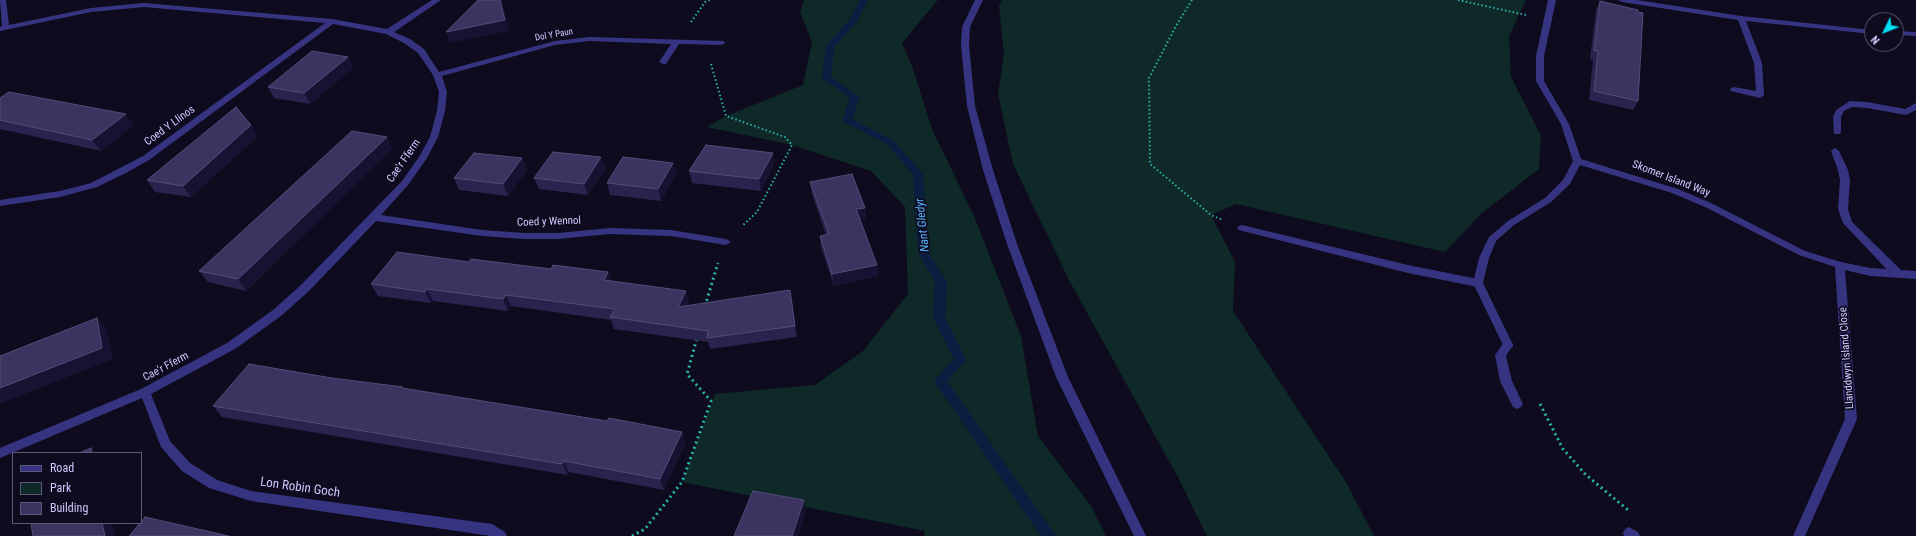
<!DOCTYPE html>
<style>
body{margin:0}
#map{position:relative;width:1916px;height:536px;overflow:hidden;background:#0e0b1e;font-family:"Roboto Condensed",sans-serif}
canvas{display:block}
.legend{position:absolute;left:12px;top:452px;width:130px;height:72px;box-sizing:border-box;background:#0e0b1e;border:1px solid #5b5778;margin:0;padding:5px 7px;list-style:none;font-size:12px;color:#cec9ff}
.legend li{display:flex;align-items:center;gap:8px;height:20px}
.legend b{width:20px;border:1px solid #5b5778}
.north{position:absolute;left:1864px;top:12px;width:40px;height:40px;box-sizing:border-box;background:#0e0b1e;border:1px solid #5b5778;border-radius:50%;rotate:227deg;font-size:11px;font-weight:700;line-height:16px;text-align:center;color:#cec9ff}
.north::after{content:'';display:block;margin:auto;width:14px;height:18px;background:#00def4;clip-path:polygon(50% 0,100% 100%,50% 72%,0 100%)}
</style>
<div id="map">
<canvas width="1916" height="536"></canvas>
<ul class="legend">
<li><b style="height:5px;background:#363480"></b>Road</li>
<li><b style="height:11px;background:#0e2927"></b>Park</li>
<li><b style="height:11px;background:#3c3460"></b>Building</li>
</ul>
<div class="north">N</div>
</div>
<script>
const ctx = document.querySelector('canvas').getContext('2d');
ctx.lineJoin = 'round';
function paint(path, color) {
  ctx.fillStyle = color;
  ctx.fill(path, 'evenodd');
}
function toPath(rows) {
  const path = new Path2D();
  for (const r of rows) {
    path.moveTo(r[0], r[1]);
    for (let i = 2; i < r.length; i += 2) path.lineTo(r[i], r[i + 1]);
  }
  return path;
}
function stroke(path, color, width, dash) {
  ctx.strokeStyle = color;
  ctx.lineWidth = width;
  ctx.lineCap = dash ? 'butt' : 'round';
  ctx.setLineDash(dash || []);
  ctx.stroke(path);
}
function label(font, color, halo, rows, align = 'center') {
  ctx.font = font + ' "Roboto Condensed",sans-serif';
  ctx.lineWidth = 3.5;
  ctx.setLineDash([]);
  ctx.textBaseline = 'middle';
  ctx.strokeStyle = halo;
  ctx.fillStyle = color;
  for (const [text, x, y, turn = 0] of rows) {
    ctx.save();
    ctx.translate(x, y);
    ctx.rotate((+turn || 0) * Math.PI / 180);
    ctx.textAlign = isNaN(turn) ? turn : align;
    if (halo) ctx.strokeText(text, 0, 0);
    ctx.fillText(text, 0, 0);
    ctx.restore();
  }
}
paint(toPath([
 [804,0,938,0,902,43,913,69,932,129,974,216,1021,336,1038,436,1091,506,1106,536,924,536,925,531,682,482,715,394,815,385,863,351,908,294,905,207,871,171,792,145,707,127,726,116,803,85,812,42,800,12],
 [1002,0,1526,0,1509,36,1511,77,1541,136,1539,169,1482,213,1445,252,1236,204,1211,215,1235,262,1233,311,1347,484,1374,536,1207,536,1179,479,1070,282,1013,164,998,94,1004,54,999,6]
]), '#0e2927');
paint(toPath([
 [860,0,868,0,856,23,834,47,831,77,860,97,852,119,893,140,923,174,928,252,947,282,945,317,966,360,947,381,1056,536,1041,536,934,381,954,359,933,317,935,282,918,252,913,175,887,144,844,122,842,120,850,98,822,78,826,46,849,20,860,0]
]), '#091e40');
stroke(toPath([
 [1192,0,1176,26,1149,78,1150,164,1211,215,1223,220],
 [1458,0,1526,15],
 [691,22,705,2,710,0],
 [711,64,726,116,785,137,792,145,757,212,742,226]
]), '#28b4aa', 2, [1.5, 2.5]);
stroke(toPath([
 [705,306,718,263],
 [1540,404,1563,449,1585,474,1628,510],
 [632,536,645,529,682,482,711,401,687,374,697,338]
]), '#28b4aa', 3, [2, 3.5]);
paint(toPath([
 [1850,101,1867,102,1905,109,1916,103,1916,110,1906,115,1867,108,1852,107,1844,111,1841,117,1841,132,1840,134,1834,134,1833,117,1836,110,1850,101],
 [1835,148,1839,151,1848,170,1850,180,1848,209,1852,222,1902,271,1903,274,1902,277,1894,277,1843,223,1838,209,1840,180,1838,170,1831,151,1835,148],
 [1242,225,1408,265,1478,279,1483,283,1478,287,1408,273,1239,230,1237,228,1239,226,1242,225],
 [1508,341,1512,342,1513,345,1506,356,1512,381,1523,404,1521,407,1517,409,1513,407,1500,381,1495,355,1504,342,1508,341]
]), '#363480');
paint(toPath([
 [0,0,6,0,9,25,91,8,144,3,332,19,387,29,432,0,441,0,394,32,410,39,424,49,439,72,555,41,589,37,724,41,725,43,721,45,679,44,666,64,663,64,659,62,671,44,589,41,555,45,442,76,447,92,445,111,438,137,427,158,408,185,381,215,482,230,525,233,558,233,610,228,671,230,726,239,731,242,726,245,671,236,610,234,558,239,525,239,482,236,376,221,309,291,281,316,235,349,151,394,170,441,190,463,217,480,251,491,492,524,505,532,507,536,491,536,251,501,209,488,182,471,161,447,142,398,0,458,0,448,141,389,227,343,273,310,301,285,402,181,419,157,430,137,437,111,439,92,433,75,418,53,404,43,386,34,333,24,149,160,126,173,97,187,60,197,0,206,0,200,60,191,91,183,143,156,325,23,144,7,91,12,0,31,0,27,2,26,0,0],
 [975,0,983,0,970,27,969,45,975,106,993,170,1017,244,1068,377,1146,536,1134,536,1056,377,1007,244,983,170,967,106,961,45,962,27,975,0],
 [1548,0,1556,0,1544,56,1544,81,1569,124,1581,159,1678,189,1711,203,1805,251,1841,262,1870,268,1916,271,1916,279,1870,276,1845,270,1857,419,1805,536,1793,536,1845,419,1835,267,1799,255,1705,207,1672,193,1580,165,1570,184,1551,202,1514,225,1496,241,1489,258,1483,283,1513,345,1512,348,1508,349,1504,348,1503,345,1473,283,1479,258,1489,237,1508,221,1545,198,1563,180,1573,161,1561,124,1536,81,1536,56,1548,0],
 [1618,0,1637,0,1741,16,1872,30,1872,34,1746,21,1762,63,1764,95,1760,98,1731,91,1730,89,1734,87,1756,91,1754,63,1738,20,1622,2,1618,0],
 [1896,31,1916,32,1916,36,1896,35,1896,31],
 [1629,527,1638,532,1640,536,1624,536,1623,533,1625,529,1629,527]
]), '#363480');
paint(toPath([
 [1600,1,1638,101,1633,110,1589,100,1593,60,1590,59,1596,10],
 [348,57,353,68,310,104,274,98,268,87],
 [0,98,134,125,101,151,0,129],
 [258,136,191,197,155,192,147,180],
 [387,137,392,149,246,291,208,282,199,271],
 [601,157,605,169,588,195,539,189,534,178],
 [522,158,527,170,508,196,459,190,454,178],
 [673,163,676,174,661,201,610,195,607,183],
 [774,164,761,191,692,183,689,171],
 [810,182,866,219,860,220,877,265,878,276,834,286,821,247,820,236,826,235,812,194],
 [469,262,551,269,608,272,611,281,689,302,687,306,792,302,797,337,710,349,708,342,614,329,611,320,511,306,508,311,433,301,431,303,378,296,371,284],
 [332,378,404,389,607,421,682,432,685,443,664,490,569,472,568,475,222,417,213,406]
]), '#2a234d');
paint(toPath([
 [500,0,502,0,509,31,450,43,446,32],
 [348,57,353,68,310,104,304,93],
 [126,114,134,125,101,151,92,140],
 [251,125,258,136,191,197,183,186],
 [387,137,392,149,246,291,238,279],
 [773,153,774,164,761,191,759,179],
 [601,157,605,169,588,195,584,184],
 [522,158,527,170,508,196,503,184],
 [673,163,676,174,661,201,658,189],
 [865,208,866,219,857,221,856,209],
 [877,265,878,276,834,286,832,274],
 [608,272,612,284,604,280],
 [427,289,433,301,431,303,425,292],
 [790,290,792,302,797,337,795,326],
 [686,291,689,302,681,319,678,307],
 [506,295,511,306,508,311,503,299],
 [97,318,107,330,113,359,0,404,0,388],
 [682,432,685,443,664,490,660,479],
 [91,448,96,453,92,453],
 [564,461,569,472,568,475,562,464],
 [804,500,806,511,798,536,792,536],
 [102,523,112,523,115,536,105,536]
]), '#181232');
const building = toPath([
 [478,0,500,0,505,20,446,32,478,0],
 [1600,1,1638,10,1638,12,1643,13,1638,101,1594,91,1598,51,1594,50,1600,1],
 [312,51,348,57,304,93,268,87,312,51],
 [9,92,126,114,92,140,0,120,0,98,9,92],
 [236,107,251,125,183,186,147,180,236,107],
 [352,131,387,137,238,279,199,271,352,131],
 [706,145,773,153,759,179,689,171,706,145],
 [553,152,601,157,584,184,534,178,553,152],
 [474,153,522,158,503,184,454,178,474,153],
 [623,157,673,163,658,189,607,183,623,157],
 [852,174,865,208,856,209,877,265,832,274,820,236,829,234,810,182,852,174],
 [397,252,469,262,471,259,551,269,553,265,608,272,604,280,686,291,678,307,790,290,795,326,707,338,708,331,610,317,615,309,506,295,503,299,427,289,425,292,371,284,397,252],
 [97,318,102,348,0,388,0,356,97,318],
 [249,364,332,378,403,387,402,388,607,421,609,418,682,432,660,479,564,461,562,464,213,406,249,364],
 [91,448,92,453,79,453,91,448],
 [753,491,804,500,792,536,734,536,753,491],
 [145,517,229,536,129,536,140,523,141,523,145,517],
 [31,523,102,523,105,536,33,536,31,523]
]);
paint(building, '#3c3460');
stroke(building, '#534c79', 1);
label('9px', '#cec9ff', '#0e0b1e', [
 ["Dol Y Paun",554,35,-10]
]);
label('11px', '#cec9ff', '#0e0b1e', [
 ["Coed Y Llinos",170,126,-36],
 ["Cae'r Fferm",404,161,-55],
 ["Skomer Island Way",1671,179,21],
 ["Coed y Wennol",549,222,-2],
 ["Llanddwyn Island Close",1847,358,-94],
 ["Cae'r Fferm",166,367,-28]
]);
label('italic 12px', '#57b3ff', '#0e0b1e', [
 ["Nant Gledyr",923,225,-96]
]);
label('13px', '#cec9ff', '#0e0b1e', [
 ["Lon Robin Goch",300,488,8]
]);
</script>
